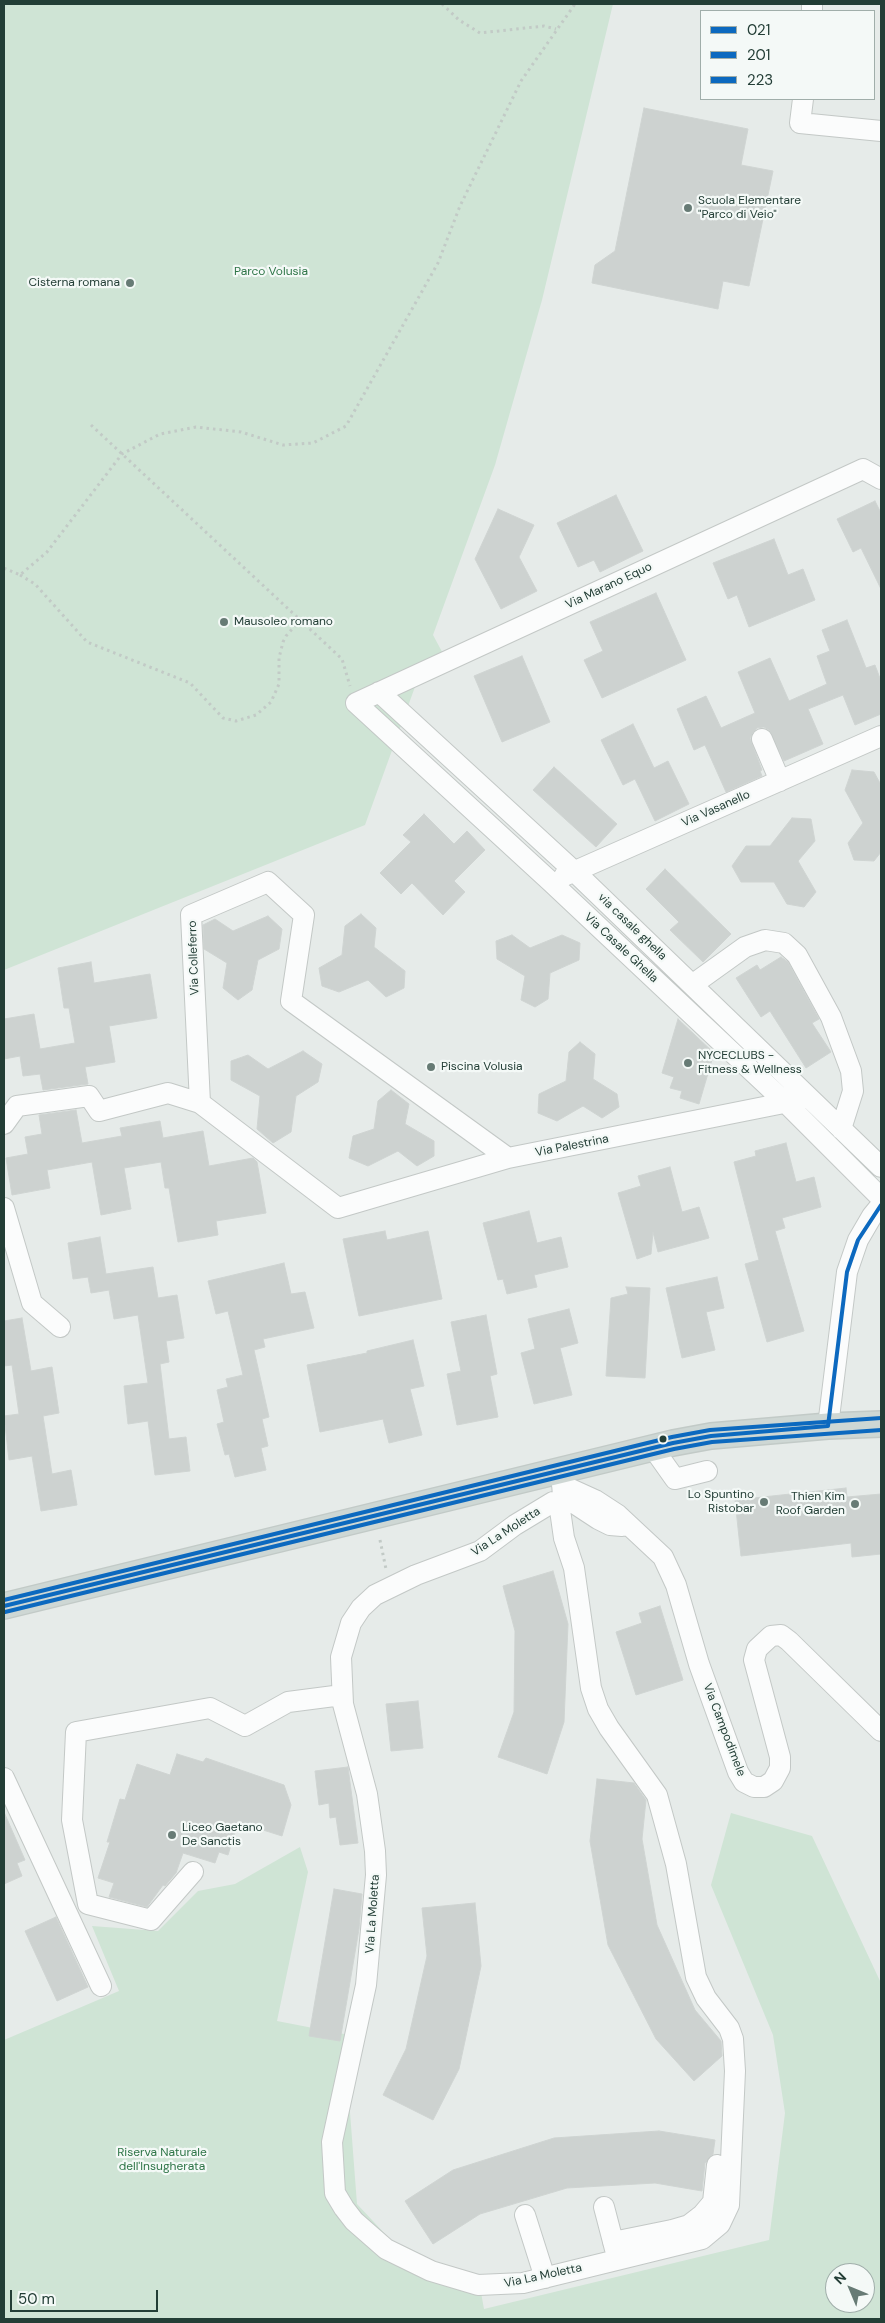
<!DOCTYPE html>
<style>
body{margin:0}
#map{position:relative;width:885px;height:2323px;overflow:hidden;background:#e6ebe9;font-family:"DM Sans",sans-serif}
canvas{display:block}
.frame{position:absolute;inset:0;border:5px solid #233e36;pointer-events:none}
.legend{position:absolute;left:700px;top:10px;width:175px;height:90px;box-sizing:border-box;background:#f4f9f7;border:1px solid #a0aeaa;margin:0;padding:6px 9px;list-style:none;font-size:15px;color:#233e36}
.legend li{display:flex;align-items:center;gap:10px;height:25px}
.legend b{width:25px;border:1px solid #a0aeaa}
.north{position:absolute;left:825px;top:2263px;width:50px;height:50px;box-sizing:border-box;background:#f4f9f7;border:1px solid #a0aeaa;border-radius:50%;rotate:315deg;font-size:14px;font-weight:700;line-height:20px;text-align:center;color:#233e36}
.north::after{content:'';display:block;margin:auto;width:18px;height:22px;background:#677b75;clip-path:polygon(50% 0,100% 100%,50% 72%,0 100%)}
.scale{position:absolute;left:10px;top:2290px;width:148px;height:22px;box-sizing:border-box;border:2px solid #233e36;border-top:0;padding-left:6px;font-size:15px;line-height:18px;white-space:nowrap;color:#233e36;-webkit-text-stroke:4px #f4f9f7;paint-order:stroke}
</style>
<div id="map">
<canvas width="885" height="2323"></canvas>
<div class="frame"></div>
<ul class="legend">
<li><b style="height:6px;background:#0c69bf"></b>021</li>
<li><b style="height:6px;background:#0c69bf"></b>201</li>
<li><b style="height:6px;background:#0c69bf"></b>223</li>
</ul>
<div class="north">N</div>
<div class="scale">50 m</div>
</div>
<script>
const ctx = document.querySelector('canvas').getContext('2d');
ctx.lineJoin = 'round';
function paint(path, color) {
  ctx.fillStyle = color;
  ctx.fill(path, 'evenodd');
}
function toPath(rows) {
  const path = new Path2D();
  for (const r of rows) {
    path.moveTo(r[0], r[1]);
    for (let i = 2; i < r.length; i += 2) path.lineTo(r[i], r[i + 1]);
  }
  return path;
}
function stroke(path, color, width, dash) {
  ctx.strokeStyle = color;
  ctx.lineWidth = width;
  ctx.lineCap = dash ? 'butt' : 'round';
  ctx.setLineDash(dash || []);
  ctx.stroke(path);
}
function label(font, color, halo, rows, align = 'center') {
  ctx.font = font + ' "DM Sans",sans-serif';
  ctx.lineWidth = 4.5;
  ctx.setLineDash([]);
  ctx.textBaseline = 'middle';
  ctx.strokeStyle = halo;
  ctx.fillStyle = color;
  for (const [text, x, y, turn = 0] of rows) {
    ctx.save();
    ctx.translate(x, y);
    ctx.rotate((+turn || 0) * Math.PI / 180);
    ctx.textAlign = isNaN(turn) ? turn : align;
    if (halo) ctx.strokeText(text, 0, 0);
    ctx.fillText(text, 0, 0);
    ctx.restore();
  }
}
paint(toPath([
 [4,4,613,4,542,300,495,465,433,635,447,661,420,673,365,825,4,970],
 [731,1813,812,1836,880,1981,881,2319,4,2319,4,2040,119,1991,92,1926,158,1931,198,1891,235,1884,300,1847,308,1872,277,2021,344,2034,357,2204,400,2250,478,2276,484,2309,769,2240,785,2113,773,2035,711,1885],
 [835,2273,865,2273,865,2303,835,2303]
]), '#cfe4d5');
const building = toPath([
 [644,108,748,129,741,165,773,171,749,286,723,281,718,309,592,283,595,265,615,251,644,108],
 [616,495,643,551,600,572,594,560,578,567,557,523,616,495],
 [875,501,881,513,881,589,861,548,853,552,837,519,875,501],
 [498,509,534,525,519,557,537,591,501,609,475,559,498,509],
 [774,539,788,575,803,569,815,600,749,627,737,595,728,599,713,563,774,539],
 [656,593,686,660,602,698,584,660,603,651,590,622,656,593],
 [847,620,866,668,875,665,881,681,881,714,855,725,843,695,808,709,823,744,784,761,769,730,764,727,757,728,750,738,762,770,760,771,762,776,726,792,705,745,694,750,677,709,706,696,721,728,755,713,738,672,770,658,789,701,827,684,817,656,830,651,822,630,847,620],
 [522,656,550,722,502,742,474,676,522,656],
 [633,724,654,768,668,761,689,804,655,821,635,779,623,785,601,740,633,724],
 [554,767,617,824,596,847,533,790,554,767],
 [852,770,874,772,881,785,881,852,874,861,854,860,848,843,863,823,845,790,852,770],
 [424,814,454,844,467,831,485,850,454,881,465,892,443,915,412,883,401,894,380,873,411,842,403,835,424,814],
 [792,818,811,819,815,841,798,861,816,892,804,907,787,904,774,882,741,882,732,866,746,846,770,846,792,818],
 [665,869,731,934,703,962,670,930,679,922,646,889,665,869],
 [361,914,376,928,374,947,405,971,404,988,386,997,368,980,339,992,322,986,319,968,342,955,345,926,361,914],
 [268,916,282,929,279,949,258,960,252,990,238,1000,223,988,227,963,204,949,203,925,215,919,233,931,268,916],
 [512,935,530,948,562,935,580,943,579,960,550,973,548,999,535,1007,521,1000,525,976,497,959,496,941,512,935],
 [781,957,788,962,819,1019,812,1023,831,1052,806,1068,770,1011,761,1017,736,978,757,965,760,970,781,957],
 [91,962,94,983,150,974,157,1018,109,1026,115,1062,85,1067,88,1084,43,1090,40,1074,23,1076,20,1056,4,1059,4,1019,34,1014,40,1049,75,1043,69,1008,64,1008,58,968,91,962],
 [678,1019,714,1053,699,1104,680,1098,682,1091,670,1088,674,1077,662,1073,678,1019],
 [580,1042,595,1054,593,1079,617,1094,619,1107,602,1118,583,1106,557,1121,538,1113,539,1094,566,1081,569,1052,580,1042],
 [303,1051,322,1064,318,1082,296,1096,291,1132,273,1143,257,1129,260,1096,231,1080,231,1061,248,1055,268,1069,303,1051],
 [391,1090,409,1104,405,1124,434,1141,434,1156,417,1166,398,1151,368,1166,349,1158,353,1136,374,1129,378,1101,391,1090],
 [76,1110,82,1143,122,1136,120,1128,160,1121,163,1138,203,1131,209,1166,253,1158,257,1162,266,1213,216,1221,218,1235,178,1242,169,1188,165,1188,161,1162,124,1168,131,1209,101,1215,92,1162,47,1170,50,1188,12,1195,6,1158,28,1154,25,1137,42,1134,39,1115,76,1110],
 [786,1143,796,1182,814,1177,821,1207,782,1218,785,1228,775,1231,804,1331,767,1342,745,1264,759,1260,734,1162,756,1156,755,1151,786,1143],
 [670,1167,682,1212,699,1207,709,1238,658,1252,653,1232,651,1254,637,1259,618,1193,641,1186,638,1176,670,1167],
 [529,1211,537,1243,561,1237,568,1267,534,1275,537,1287,507,1294,503,1279,498,1280,483,1223,529,1211],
 [385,1231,387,1240,428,1231,442,1299,359,1316,343,1239,385,1231],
 [100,1237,106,1274,153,1267,158,1298,177,1295,184,1338,166,1341,169,1362,160,1364,169,1439,186,1437,190,1471,155,1475,148,1421,128,1424,124,1386,148,1383,138,1315,114,1319,109,1290,91,1293,88,1277,73,1279,68,1243,100,1237],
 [284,1263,291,1294,305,1292,314,1328,263,1339,265,1347,254,1350,269,1417,262,1419,268,1446,261,1448,266,1470,235,1477,229,1454,225,1455,217,1424,224,1422,217,1390,228,1387,226,1379,243,1375,228,1311,216,1314,208,1281,284,1263],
 [717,1277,724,1308,706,1312,715,1350,682,1358,666,1288,717,1277],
 [626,1287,650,1288,645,1378,606,1376,611,1298,628,1294,626,1287],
 [569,1309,578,1343,560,1348,572,1395,534,1404,521,1353,535,1349,528,1319,569,1309],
 [486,1315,497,1374,490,1376,498,1417,457,1425,447,1374,461,1371,451,1322,486,1315],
 [22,1318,31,1371,52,1367,59,1413,43,1416,52,1474,71,1470,77,1505,41,1511,32,1456,9,1460,4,1416,19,1414,12,1365,4,1366,4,1321,22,1318],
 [413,1340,424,1386,410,1389,422,1435,389,1443,383,1419,320,1432,307,1365,367,1353,367,1351,413,1340],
 [846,1488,847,1497,881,1494,881,1554,852,1557,851,1543,741,1556,735,1500,846,1488],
 [553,1571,568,1624,564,1722,547,1774,498,1757,514,1712,515,1631,503,1586,553,1571],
 [660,1606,683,1680,636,1695,616,1632,642,1623,639,1613,660,1606],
 [418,1701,423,1748,391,1751,386,1704,418,1701],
 [177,1754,203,1762,206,1758,284,1785,291,1805,282,1836,238,1822,228,1855,219,1852,215,1863,183,1853,176,1873,165,1886,163,1885,147,1907,109,1897,114,1883,98,1878,110,1842,107,1842,120,1799,125,1800,137,1764,170,1775,177,1754],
 [348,1767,358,1843,340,1845,336,1817,330,1818,329,1803,319,1805,315,1771,348,1767],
 [597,1779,634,1783,646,1800,642,1839,657,1925,695,2010,721,2041,722,2056,694,2081,656,2039,608,1945,590,1841,597,1779],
 [4,1812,25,1860,17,1863,22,1876,4,1884,4,1812],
 [334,1889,362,1894,359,1929,340,2041,309,2036,334,1889],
 [475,1903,481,1966,459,2069,433,2120,383,2095,406,2049,427,1956,422,1908,475,1903],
 [56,1917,88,1987,57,2001,25,1931,56,1917],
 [659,2131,715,2140,713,2154,705,2163,702,2191,655,2183,567,2188,480,2214,433,2244,405,2201,453,2170,554,2138,659,2131]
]);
paint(building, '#cdd2d0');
stroke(building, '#cfd4d2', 1);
const minor = toPath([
 [812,11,812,4],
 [803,99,800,123,881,131],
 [881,479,863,469,356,703,551,882,787,1104,881,1198],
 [379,692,575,872,881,1167],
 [762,739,780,781],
 [564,876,881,736],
 [692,985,745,947,765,940,784,943,797,955,831,1017,851,1071,853,1091,841,1129],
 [4,1124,17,1106,89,1096,99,1111,168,1093,200,1103],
 [508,1158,291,1001,304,915,268,882,191,915,200,1103,338,1208,508,1158,809,1098],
 [4,1208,32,1303,60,1327],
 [828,1426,847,1272,858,1240,872,1216,881,1205],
 [653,1448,675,1479,707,1471],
 [562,1485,595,1500,618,1515,663,1557,676,1585,699,1664,738,1772,744,1782,754,1787,764,1787,773,1781,780,1768,780,1757,754,1660,757,1649,771,1636,781,1635,789,1641,881,1731],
 [563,1496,598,1519,610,1525,622,1526],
 [553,1502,515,1525,480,1551,416,1575,375,1595,361,1608,351,1623,341,1657,343,1704,367,1794,375,1851,376,1875,366,1985,332,2142,335,2193,344,2208,354,2221,386,2249,431,2271,478,2285,523,2283,702,2239,720,2224,729,2205,735,2071,733,2039,729,2028,706,1998,696,1977,676,1864,657,1795,609,1728,598,1709,591,1688,574,1568,564,1538,560,1510,563,1496,561,1470],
 [4,1778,101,1986],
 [193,1872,151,1920,88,1904,72,1820,76,1732,210,1708,245,1726,288,1702,342,1695],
 [604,2207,616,2253],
 [525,2215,545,2278],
 [613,2242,672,2230,689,2225,702,2215,713,2202,717,2165]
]);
const major = toPath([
 [4,1606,673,1443,711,1436,828,1426,881,1424]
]);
stroke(minor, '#c3c8c6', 22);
stroke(major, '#c2cac7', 28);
stroke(toPath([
 [442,4,459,20,480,33,544,26,556,29],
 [91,425,342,659,350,686],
 [4,568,20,575,47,552,122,454,160,434,196,427,241,432,283,445,313,443,346,426,438,263,460,206,521,81,575,4],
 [20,575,35,584,87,642,190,683,223,718,236,721,256,715,271,702,279,684,279,658,283,642,286,636,300,620],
 [380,1540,386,1569]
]), '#c2cac6', 3, [2.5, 4]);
stroke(minor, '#fbfcfc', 20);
stroke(major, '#ced7d4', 25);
stroke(toPath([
 [828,1426,847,1272,858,1240,881,1205],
 [4,1606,673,1443,711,1436,828,1426]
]), '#0c69bf', 4);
stroke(toPath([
 [5,1612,674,1449,712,1442,881,1430]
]), '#0c69bf', 4);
stroke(toPath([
 [4,1600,672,1437,710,1430,881,1418]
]), '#0c69bf', 4);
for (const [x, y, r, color] of [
 [688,208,5,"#677b75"],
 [130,283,5,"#677b75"],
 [224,622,5,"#677b75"],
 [688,1063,5,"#677b75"],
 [431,1067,5,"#677b75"],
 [663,1439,4.5,"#233e36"],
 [764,1502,5,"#677b75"],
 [855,1504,5,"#677b75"],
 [172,1835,5,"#677b75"]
]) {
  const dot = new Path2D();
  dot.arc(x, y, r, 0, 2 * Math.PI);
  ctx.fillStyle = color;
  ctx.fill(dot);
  stroke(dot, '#f4f9f7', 2);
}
label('12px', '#233e36', '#f4f9f7', [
 ["Scuola Elementare",698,201],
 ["\"Parco di Veio\"",698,215],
 ["Cisterna romana",120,283,"right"],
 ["Mausoleo romano",234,622],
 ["NYCECLUBS -",698,1056],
 ["Fitness & Wellness",698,1070],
 ["Piscina Volusia",441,1067],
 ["Lo Spuntino",754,1495,"right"],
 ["Ristobar",754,1509,"right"],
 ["Thien Kim",845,1497,"right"],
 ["Roof Garden",845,1511,"right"],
 ["Liceo Gaetano",182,1828],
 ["De Sanctis",182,1842]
], 'left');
label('12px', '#2e7547', '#f4f9f7', [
 ["Parco Volusia",271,272],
 ["Riserva Naturale",162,2153],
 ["dell'Insugherata",162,2167]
]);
label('12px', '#233e36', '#f4f9f7', [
 ["Via Marano Equo",609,586,-25],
 ["Via Vasanello",716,809,-24],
 ["via casale ghella",632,927,44],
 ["Via Casale Ghella",621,948,43],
 ["Via Colleferro",194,958,-92],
 ["Via Palestrina",572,1146,-11],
 ["Via La Moletta",506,1532,-33],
 ["Via Campodimele",724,1730,69],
 ["Via La Moletta",373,1914,-86],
 ["Via La Moletta",543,2276,-12]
]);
</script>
